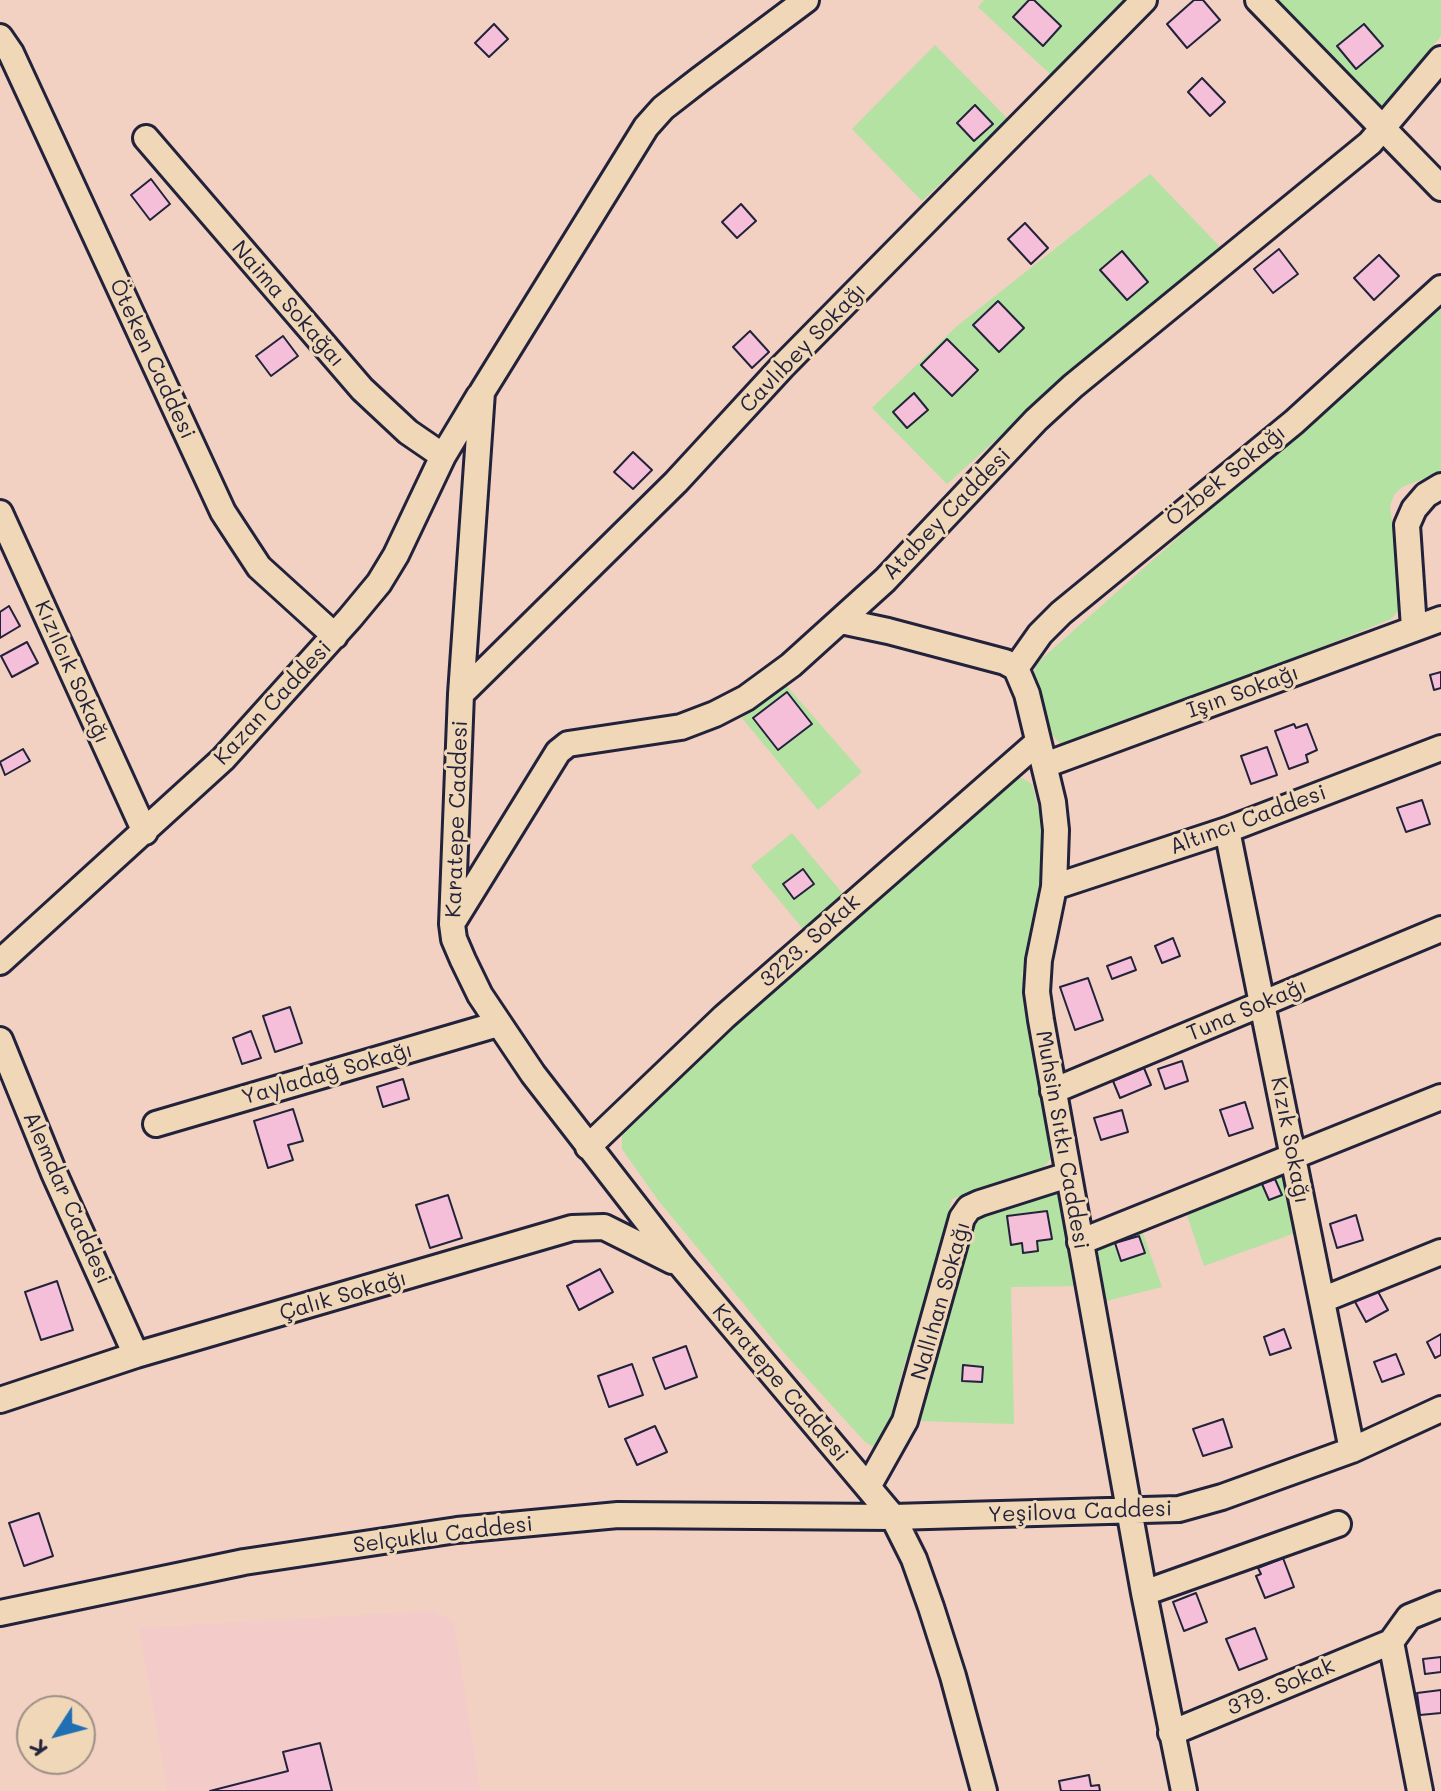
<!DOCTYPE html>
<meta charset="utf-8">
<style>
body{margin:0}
#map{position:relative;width:1441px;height:1791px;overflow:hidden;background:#f2d0c2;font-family:Mali,sans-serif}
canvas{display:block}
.north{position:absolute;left:16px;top:1695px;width:80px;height:80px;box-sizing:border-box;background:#f0d7b8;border:2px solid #9e8f86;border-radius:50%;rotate:234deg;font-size:22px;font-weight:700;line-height:32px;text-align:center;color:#22223b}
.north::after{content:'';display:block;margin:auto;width:28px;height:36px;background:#1f6fb2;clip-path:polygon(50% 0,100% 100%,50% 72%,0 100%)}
</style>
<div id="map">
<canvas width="1441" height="1791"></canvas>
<div class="north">K</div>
</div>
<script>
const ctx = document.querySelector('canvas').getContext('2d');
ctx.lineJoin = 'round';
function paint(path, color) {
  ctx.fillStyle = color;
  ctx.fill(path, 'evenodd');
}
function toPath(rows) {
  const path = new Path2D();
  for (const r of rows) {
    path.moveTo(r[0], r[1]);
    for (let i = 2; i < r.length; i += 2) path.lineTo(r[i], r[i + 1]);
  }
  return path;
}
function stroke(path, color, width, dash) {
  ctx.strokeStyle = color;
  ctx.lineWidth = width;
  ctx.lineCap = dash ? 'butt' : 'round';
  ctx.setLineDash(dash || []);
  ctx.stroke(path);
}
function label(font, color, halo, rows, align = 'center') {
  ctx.font = font + ' Mali,sans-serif';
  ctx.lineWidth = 6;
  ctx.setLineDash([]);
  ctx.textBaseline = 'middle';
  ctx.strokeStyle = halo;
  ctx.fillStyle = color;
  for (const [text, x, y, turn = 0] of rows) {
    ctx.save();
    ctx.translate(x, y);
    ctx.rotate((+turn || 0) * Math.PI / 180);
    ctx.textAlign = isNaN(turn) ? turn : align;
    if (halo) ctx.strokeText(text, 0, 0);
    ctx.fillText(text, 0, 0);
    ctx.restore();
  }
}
paint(toPath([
 [432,1611,454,1622,480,1791,168,1791,139,1628]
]), '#f3cbc9');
paint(toPath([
 [984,0,1123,0,1050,74,978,7],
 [1273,0,1441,0,1441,36,1381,108],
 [935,45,1008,119,922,201,852,129],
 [1150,174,1223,250,1070,373,947,484,872,408,957,326],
 [1441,304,1441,472,1402,487,1394,495,1390,506,1403,606,1391,619,1169,709,1061,745,1051,733,1036,685,1034,672,1037,663],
 [784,683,862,772,818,810,742,718],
 [1018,776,1032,784,1047,844,1042,907,1022,974,1052,1157,1043,1168,952,1199,916,1348,906,1358,884,1443,876,1448,865,1442,785,1354,658,1200,622,1149,622,1131,636,1112],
 [792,833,844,895,803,929,751,866],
 [1284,1168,1295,1233,1204,1266,1185,1209],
 [1057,1190,1076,1286,1011,1287,1014,1424,917,1421,968,1221],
 [1140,1225,1162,1287,1106,1301,1097,1245]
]), '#b3e2a2');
const building = toPath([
 [1029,0,1034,0,1061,26,1043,46,1013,17,1029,0],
 [1194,0,1203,0,1220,20,1187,48,1167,24,1194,0],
 [494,24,508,39,489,57,475,43,494,24],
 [1364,24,1383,46,1356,69,1337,46,1364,24],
 [1202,78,1225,102,1210,116,1188,92,1202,78],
 [975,105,993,124,974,141,957,123,975,105],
 [151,179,170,204,150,220,131,195,151,179],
 [741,204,756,221,737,238,722,222,741,204],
 [1025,223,1048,248,1031,264,1008,239,1025,223],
 [1279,249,1298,274,1273,293,1254,269,1279,249],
 [1122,251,1148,282,1127,300,1100,270,1122,251],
 [1379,255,1399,276,1374,300,1354,278,1379,255],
 [998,301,1024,328,999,352,973,325,998,301],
 [750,331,769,352,752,368,733,347,750,331],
 [283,336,298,356,271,376,256,356,283,336],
 [947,339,978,370,952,396,921,365,947,339],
 [914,393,928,410,907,428,893,412,914,393],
 [633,452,652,470,633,489,614,472,633,452],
 [9,606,20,626,0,638,0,612,9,606],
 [27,642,38,663,12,677,1,656,27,642],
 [1441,672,1441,688,1434,690,1430,675,1441,672],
 [787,692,812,724,778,750,753,718,787,692],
 [1294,724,1296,728,1307,724,1317,750,1306,755,1308,762,1289,769,1275,731,1294,724],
 [1267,747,1277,775,1251,784,1241,756,1267,747],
 [23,749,30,761,5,775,0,762,23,749],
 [1422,800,1430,824,1406,832,1397,808,1422,800],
 [803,869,814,884,794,899,783,884,803,869],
 [1173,938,1180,956,1162,963,1155,946,1173,938],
 [1131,957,1136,970,1112,979,1107,966,1131,957],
 [1088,978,1103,1020,1075,1030,1060,987,1088,978],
 [290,1007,302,1043,275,1052,263,1016,290,1007],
 [251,1031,261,1058,242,1064,233,1038,251,1031],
 [1182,1061,1188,1081,1165,1089,1158,1069,1182,1061],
 [1144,1068,1151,1085,1120,1098,1113,1081,1144,1068],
 [403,1079,409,1099,383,1107,377,1087,403,1079],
 [1245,1102,1253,1128,1229,1136,1220,1110,1245,1102],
 [293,1109,303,1141,288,1145,293,1160,268,1168,254,1121,293,1109],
 [1122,1110,1128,1132,1101,1140,1094,1118,1122,1110],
 [1275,1179,1282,1195,1269,1200,1262,1184,1275,1179],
 [448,1195,462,1238,430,1248,416,1205,448,1195],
 [1047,1211,1052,1239,1037,1241,1038,1251,1023,1253,1022,1243,1011,1245,1007,1216,1047,1211],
 [1356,1215,1363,1240,1337,1248,1330,1224,1356,1215],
 [1139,1236,1145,1253,1121,1261,1115,1243,1139,1236],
 [600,1269,613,1292,579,1310,567,1286,600,1269],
 [57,1281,73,1330,41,1340,25,1292,57,1281],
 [1376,1288,1388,1310,1366,1322,1354,1300,1376,1288],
 [1284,1329,1291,1348,1270,1355,1264,1337,1284,1329],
 [1441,1334,1441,1355,1435,1358,1427,1342,1441,1334],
 [686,1346,697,1377,665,1389,653,1358,686,1346],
 [1396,1354,1404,1374,1382,1382,1374,1362,1396,1354],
 [632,1364,643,1395,609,1407,598,1376,632,1364],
 [963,1365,983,1367,982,1382,962,1381,963,1365],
 [1223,1419,1232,1447,1203,1456,1193,1429,1223,1419],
 [655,1426,667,1452,637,1465,625,1439,655,1426],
 [39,1513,53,1556,24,1566,9,1523,39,1513],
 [1283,1558,1294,1587,1265,1598,1256,1576,1261,1574,1258,1568,1283,1558],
 [1196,1593,1207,1622,1184,1631,1173,1602,1196,1593],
 [1255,1628,1267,1659,1239,1670,1226,1639,1255,1628],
 [1441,1657,1441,1672,1425,1674,1423,1659,1441,1657],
 [1441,1690,1441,1713,1420,1715,1417,1693,1441,1690],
 [320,1743,332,1791,210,1791,288,1771,283,1752,320,1743],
 [1089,1775,1091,1786,1099,1785,1100,1791,1061,1791,1059,1781,1089,1775]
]);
paint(building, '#f5bfd9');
stroke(building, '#22223b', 2);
const minor = toPath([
 [806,0,699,80,663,108,646,127,482,392,461,694,452,924,454,939,463,960,480,995,533,1074,681,1265,893,1517,914,1559,931,1607,953,1676,984,1791],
 [1258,0,1441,188],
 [0,37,11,53,223,512,259,567,335,636],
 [146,138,362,389,408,432,443,456],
 [0,513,145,832],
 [841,621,888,631,1005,662,1016,668,1027,694,1053,802,1056,830,1054,887,1039,960,1037,992,1041,1020,1144,1593,1184,1791],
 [1414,628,1407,525,1414,509,1426,495,1441,486],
 [1016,668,1040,634,1061,613,1294,422,1441,288],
 [461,694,676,482,782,367,1144,0],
 [1045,765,1441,619],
 [1227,830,1352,1450],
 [1054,887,1227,830,1441,748],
 [453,922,558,752,568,744,681,727,715,714,746,698,791,665,885,580,1036,420,1073,386,1370,143,1441,59],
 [0,962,223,759,350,618,379,583,396,555,443,456,479,396],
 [0,1040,54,1173,136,1355],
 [1053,1091,1441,929],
 [156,1124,498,1024],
 [588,1147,724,1017,1038,742],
 [1080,1242,1441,1097],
 [1322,1300,1441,1252],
 [0,1400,136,1355,572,1228,604,1227,672,1261],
 [868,1487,905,1421,962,1218,969,1208,980,1203,1068,1175],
 [1144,1593,1338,1524],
 [0,1613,244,1562,457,1530,618,1515,893,1517,1179,1509,1222,1497,1352,1450,1441,1409],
 [1391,1642,1420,1791],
 [1391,1642,1409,1617,1441,1604],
 [1171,1733,1391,1642]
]);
stroke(minor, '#22223b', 30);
stroke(minor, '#f0d7b8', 24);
label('22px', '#22223b', '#f0d7b8', [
 ["Naima Sokağaı",288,304,49],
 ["Cavlıbey Sokağı",803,348,-46],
 ["Öteken Caddesi",152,359,65],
 ["Özbek Sokağı",1226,476,-39],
 ["Atabey Caddesi",947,514,-46],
 ["Kızılcık Sokağı",72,672,66],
 ["Işın Sokağı",1243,692,-20],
 ["Kazan Caddesi",273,703,-47],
 ["Karatepe Caddesi",457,819,-88],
 ["Altıncı Caddesi",1248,820,-20],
 ["3223. Sokak",810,941,-42],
 ["Tuna Sokağı",1247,1010,-23],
 ["Yayladağ Sokağı",327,1074,-16],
 ["Muhsin Sıtkı Caddesi",1062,1140,80],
 ["Kızık Sokağı",1290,1140,79],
 ["Alemdar Caddesi",67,1198,66],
 ["Çalık Sokağı",343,1296,-16],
 ["Nallıhan Sokağı",941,1301,-74],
 ["Karatepe Caddesi",780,1383,50],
 ["Yeşilova Caddesi",1080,1512,-2],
 ["Selçuklu Caddesi",443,1535,-7],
 ["379. Sokak",1281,1687,-23]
]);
</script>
